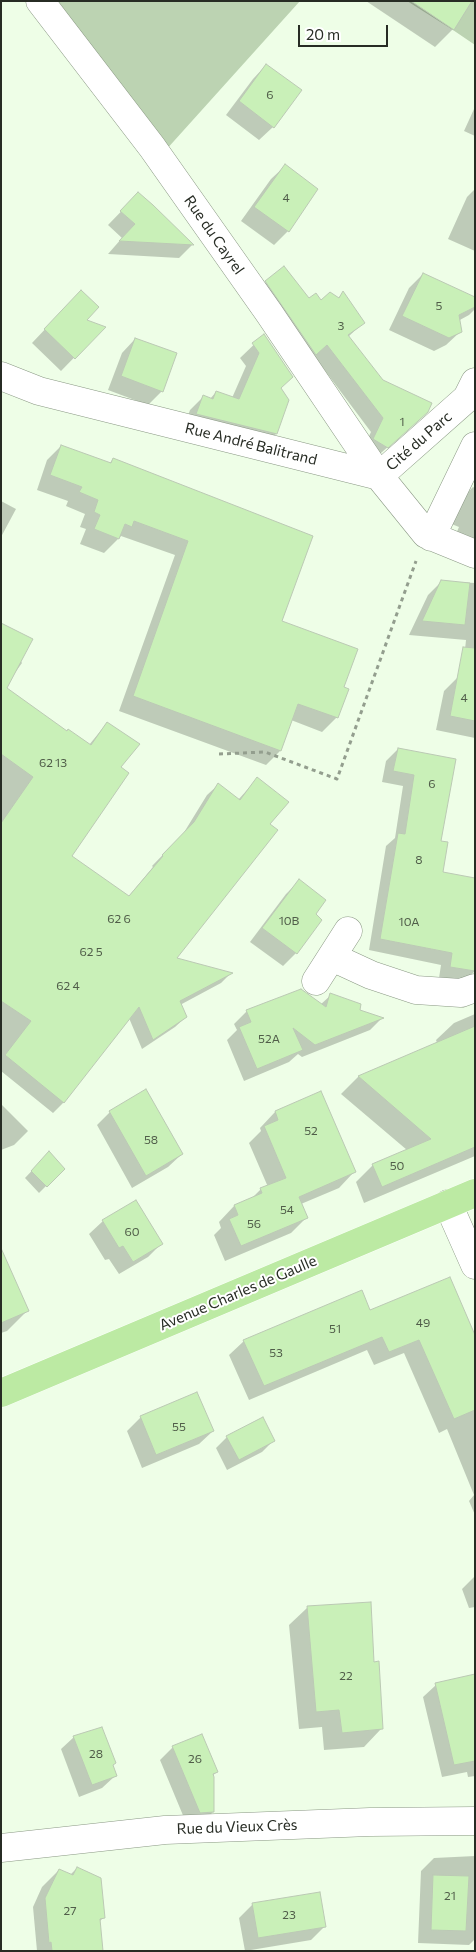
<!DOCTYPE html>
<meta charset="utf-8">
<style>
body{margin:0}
#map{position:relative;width:476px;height:1952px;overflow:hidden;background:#eefee7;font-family:Commissioner,sans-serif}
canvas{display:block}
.frame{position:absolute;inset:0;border:2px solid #272c24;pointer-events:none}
.scale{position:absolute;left:298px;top:25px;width:90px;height:22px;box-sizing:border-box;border:2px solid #272c24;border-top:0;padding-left:6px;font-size:15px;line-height:18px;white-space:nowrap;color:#272c24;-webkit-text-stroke:4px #fff;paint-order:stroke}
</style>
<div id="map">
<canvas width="476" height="1952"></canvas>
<div class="frame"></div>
<div class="scale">20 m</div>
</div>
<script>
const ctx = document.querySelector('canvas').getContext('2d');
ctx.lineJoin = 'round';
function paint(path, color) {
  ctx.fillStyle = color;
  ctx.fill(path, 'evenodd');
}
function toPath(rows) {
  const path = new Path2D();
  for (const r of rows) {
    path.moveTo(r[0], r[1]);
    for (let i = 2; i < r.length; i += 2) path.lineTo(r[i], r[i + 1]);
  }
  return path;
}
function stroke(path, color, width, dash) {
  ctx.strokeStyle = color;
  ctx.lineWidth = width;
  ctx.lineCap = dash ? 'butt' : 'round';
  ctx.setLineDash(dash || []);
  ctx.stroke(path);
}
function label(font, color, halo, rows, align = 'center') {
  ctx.font = font + ' Commissioner,sans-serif';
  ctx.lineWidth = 4;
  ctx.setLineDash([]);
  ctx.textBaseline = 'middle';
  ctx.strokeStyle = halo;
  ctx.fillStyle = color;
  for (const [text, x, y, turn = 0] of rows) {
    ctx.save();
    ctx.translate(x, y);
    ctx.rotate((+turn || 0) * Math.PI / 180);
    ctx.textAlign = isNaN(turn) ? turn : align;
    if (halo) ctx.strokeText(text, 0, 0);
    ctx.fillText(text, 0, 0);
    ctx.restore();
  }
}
paint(toPath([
 [58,1,300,1,165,151],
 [407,1,475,1,475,45,453,30]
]), '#bcd3b2');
paint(toPath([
 [366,1,467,1,453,29,435,47],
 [266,65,273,127,259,140,226,115,253,79],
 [474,109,475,109,475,136,464,131],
 [285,166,316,189,288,231,274,245,241,221,271,179],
 [475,189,475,251,448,239,467,197],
 [138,194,192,245,179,258,108,254,122,238,108,225],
 [423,274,475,298,475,309,469,315,458,321,460,332,446,345,434,351,389,330,409,288],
 [266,282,309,300,321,301,338,298,343,293,363,323,348,337,414,424,374,459,361,453,371,432,314,356,254,294],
 [68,305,85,320,104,327,61,371,32,343],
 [264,335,280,388,276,434,262,447,184,427,190,410,203,397,210,399,216,392,232,398,246,366,240,358],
 [135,339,162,391,148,405,108,390,122,353],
 [61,446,109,464,113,459,281,622,343,688,337,717,322,732,291,720,280,751,266,765,119,711,175,555,121,536,104,553,80,544,86,529,80,527,85,514,66,506,68,501,37,490,47,460],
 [473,487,475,488,475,545,455,536,459,527,449,523,459,501],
 [1,501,16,509,1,537],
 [442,581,475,583,475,738,436,730,444,691,458,677,462,678,466,640,409,635,428,595],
 [1,627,22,663,4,688,67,732,89,745,107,723,119,767,70,856,128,897,153,867,152,866,183,834,207,795,218,785,238,800,257,779,269,824,175,959,231,973,221,983,180,1005,186,1017,175,1027,142,1049,129,1018,63,1103,53,1113,1,1071],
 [398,749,455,760,439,842,441,873,475,880,475,971,463,982,439,978,441,965,369,950,386,846,395,838,403,786,382,782,386,761],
 [299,881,314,914,321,920,296,953,283,966,250,942,286,894],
 [331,995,358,1011,382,1018,370,1030,302,1057,298,1054,289,1062,244,1081,227,1040,237,1030,234,1024,247,1011,320,1005],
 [475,1014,475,1156,364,1203,356,1182,373,1165,407,1150,341,1094,358,1077,437,1043,436,1040,454,1023],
 [1,1104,28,1131,14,1145,1,1150],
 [110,1112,182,1154,168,1167,132,1188,97,1125],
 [275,1112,354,1172,339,1188,301,1204,306,1218,291,1233,225,1261,214,1235,221,1228,219,1222,234,1206,251,1199,261,1189,268,1187,249,1143,261,1131,260,1128],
 [42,1160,63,1169,39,1193,25,1178],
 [103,1221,161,1244,148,1257,119,1274,109,1259,105,1260,89,1234],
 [1,1268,27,1311,7,1331,1,1333],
 [370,1312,475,1338,475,1515,469,1501,474,1495,447,1429,439,1433,404,1353,374,1365,367,1350,249,1400,229,1355,244,1341],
 [141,1417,213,1431,199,1444,142,1468,127,1431],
 [227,1437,274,1440,262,1452,227,1470,216,1448],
 [475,1576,475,1607,469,1608,462,1589],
 [307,1608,373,1663,381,1729,364,1747,324,1750,322,1727,299,1729,289,1625],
 [475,1676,475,1776,468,1777,467,1772,442,1777,423,1697,436,1685],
 [74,1737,115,1776,102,1788,79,1797,61,1749],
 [173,1747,217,1772,212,1776,213,1812,200,1825,187,1825,160,1760],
 [475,1856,475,1939,469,1945,418,1943,421,1871,434,1858],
 [77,1868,104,1917,99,1922,102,1951,37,1951,33,1907,42,1887,59,1870,70,1875],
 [253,1904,324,1927,311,1940,245,1951,239,1918]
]), '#0003');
const building = toPath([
 [411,1,472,1,454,30,411,1],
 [266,64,302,90,274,128,239,101,266,64],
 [285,164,318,189,289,232,254,207,285,164],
 [138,192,153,205,194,245,119,241,135,224,120,211,138,192],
 [284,266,309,298,316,293,321,300,330,292,339,298,343,291,365,323,348,335,383,380,432,403,428,412,388,448,373,439,383,418,327,345,316,355,265,281,284,266],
 [423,273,475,297,475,307,459,315,462,332,449,338,402,316,423,273],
 [81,290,99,307,87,320,106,327,75,359,44,329,81,290],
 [264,334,293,377,281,388,289,400,277,434,196,414,203,395,213,399,216,391,239,399,259,353,252,343,264,334],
 [135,338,177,353,163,392,121,376,135,338],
 [61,445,111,463,113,458,313,536,282,621,358,649,344,687,349,689,338,718,298,704,281,751,133,696,188,541,134,521,132,527,125,524,119,539,94,529,100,515,94,512,98,500,79,492,82,487,50,475,61,445],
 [441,580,470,583,465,625,422,621,441,580],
 [1,623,33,639,7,688,67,731,68,729,91,745,107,722,140,744,121,767,129,773,72,856,129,896,163,856,162,855,194,822,218,783,240,800,257,777,289,802,270,824,278,830,177,958,233,973,180,1001,187,1017,153,1040,139,1007,64,1103,5,1055,31,1021,1,1001,1,823,33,777,1,754,1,623],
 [463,647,475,648,475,721,450,716,463,647],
 [398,748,456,759,441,841,448,842,443,872,475,878,475,971,450,967,452,953,380,939,398,833,405,834,414,775,393,771,398,748],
 [299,879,326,900,316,914,322,920,297,954,262,928,299,879],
 [301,989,326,1007,330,993,361,1004,360,1010,384,1018,315,1045,293,1028,303,1050,257,1069,239,1027,251,1022,246,1010,301,989],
 [475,1026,475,1147,382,1187,372,1164,431,1139,358,1076,475,1026],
 [146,1089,183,1154,146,1176,109,1111,146,1089],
 [321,1091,356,1172,299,1197,308,1218,241,1246,229,1219,238,1215,234,1205,262,1193,260,1188,286,1178,264,1126,278,1120,275,1111,321,1091],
 [49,1151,65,1169,47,1187,31,1171,49,1151],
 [136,1200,163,1244,133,1262,123,1246,119,1248,102,1220,136,1200],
 [1,1248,29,1311,1,1323,1,1248],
 [450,1277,475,1335,475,1410,454,1419,419,1340,389,1352,382,1337,264,1386,243,1340,362,1290,370,1310,450,1277],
 [197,1392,214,1431,156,1455,140,1416,197,1392],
 [263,1417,275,1441,239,1460,226,1436,263,1417],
 [371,1602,374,1662,379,1661,383,1729,342,1733,339,1710,316,1712,307,1606,371,1602],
 [475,1674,475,1761,454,1765,435,1683,475,1674],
 [102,1727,116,1763,113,1765,117,1776,92,1785,73,1736,102,1727],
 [202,1734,218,1772,213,1774,214,1777,214,1812,200,1813,172,1746,202,1734],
 [77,1867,101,1878,105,1918,100,1919,103,1951,52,1951,51,1942,49,1943,45,1898,59,1869,73,1875,77,1867],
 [433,1875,469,1876,466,1931,431,1930,433,1875],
 [320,1892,326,1927,258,1938,252,1903,320,1892]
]);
paint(building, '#c9f0b8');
stroke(building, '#bbc9b4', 1);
const minor = toPath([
 [40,1,152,147,269,313,379,476,467,398,475,382],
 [1,376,39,391,379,476,426,534,475,554],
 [431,537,475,446],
 [332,957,371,975,416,990,461,993,475,988],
 [316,981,348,931],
 [448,1204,475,1265],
 [1,1848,165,1830,370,1822,475,1821]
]);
const major = toPath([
 [1,1393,475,1193]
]);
stroke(minor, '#8a9884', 29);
stroke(major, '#fff', 29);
stroke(toPath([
 [219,754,265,752,337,779,416,561]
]), '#939e8e', 3, [4, 4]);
stroke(minor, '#fff', 28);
stroke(major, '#bceaa3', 28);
label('12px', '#505d49', null, [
 ["6",270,95],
 ["4",286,198],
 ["5",439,306],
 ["3",341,326],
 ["1",402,422],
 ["4",464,698],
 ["62 13",53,763],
 ["6",432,784],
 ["8",419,860],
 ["62 6",119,919],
 ["10B",289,921],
 ["10A",409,922],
 ["62 5",91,952],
 ["62 4",68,986],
 ["52A",269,1039],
 ["52",311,1131],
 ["58",151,1140],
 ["50",397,1166],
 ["54",287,1210],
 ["56",254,1224],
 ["60",132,1232],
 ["49",423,1323],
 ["51",335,1329],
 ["53",276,1353],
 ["55",179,1427],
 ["22",346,1676],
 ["28",96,1754],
 ["26",195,1759],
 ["21",450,1896],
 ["27",70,1911],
 ["23",289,1915]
]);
label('15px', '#272c24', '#fff', [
 ["Rue du Cayrel",214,235,55],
 ["Cité du Parc",419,441,-41],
 ["Rue André Balitrand",251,444,14],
 ["Avenue Charles de Gaulle",238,1293,-23],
 ["Rue du Vieux Crès",237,1827,-2]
]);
</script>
